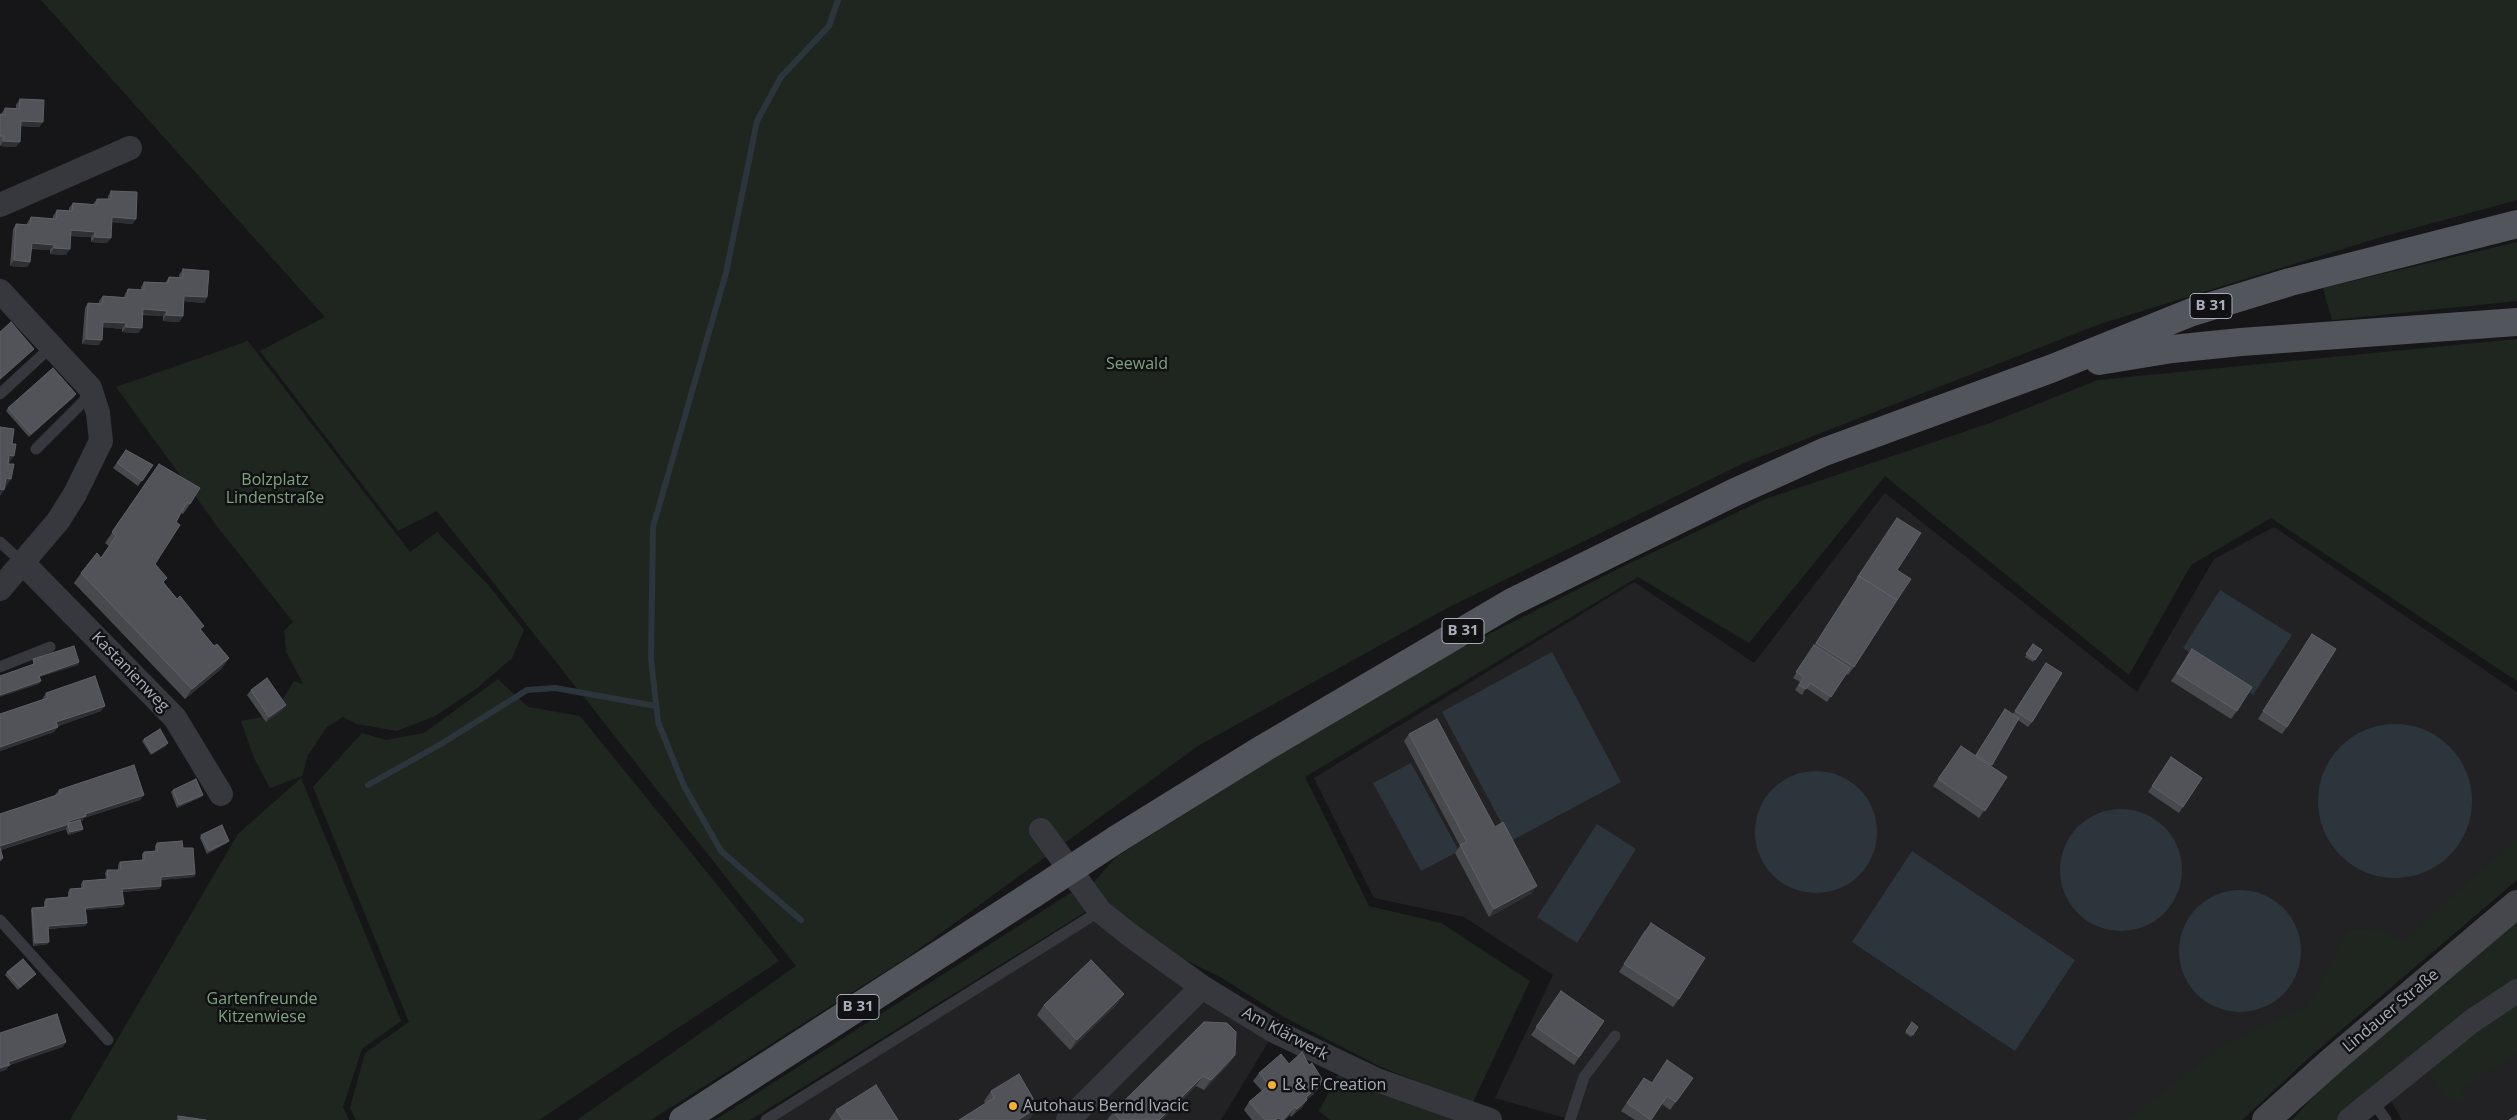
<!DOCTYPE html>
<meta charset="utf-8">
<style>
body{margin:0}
canvas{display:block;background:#161618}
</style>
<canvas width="2517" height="1120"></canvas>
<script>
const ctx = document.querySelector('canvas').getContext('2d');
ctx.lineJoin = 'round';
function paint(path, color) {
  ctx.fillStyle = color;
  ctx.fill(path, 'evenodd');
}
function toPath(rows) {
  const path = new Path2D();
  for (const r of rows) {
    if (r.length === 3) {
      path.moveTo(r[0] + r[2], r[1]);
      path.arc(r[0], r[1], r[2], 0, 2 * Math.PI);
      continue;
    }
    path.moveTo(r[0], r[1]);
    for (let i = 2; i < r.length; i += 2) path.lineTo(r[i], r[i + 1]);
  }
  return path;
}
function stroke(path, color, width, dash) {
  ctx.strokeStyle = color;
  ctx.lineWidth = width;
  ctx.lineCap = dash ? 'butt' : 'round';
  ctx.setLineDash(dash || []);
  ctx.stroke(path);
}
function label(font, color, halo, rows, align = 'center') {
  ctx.font = font + ' "Open Sans",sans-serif';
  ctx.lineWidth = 5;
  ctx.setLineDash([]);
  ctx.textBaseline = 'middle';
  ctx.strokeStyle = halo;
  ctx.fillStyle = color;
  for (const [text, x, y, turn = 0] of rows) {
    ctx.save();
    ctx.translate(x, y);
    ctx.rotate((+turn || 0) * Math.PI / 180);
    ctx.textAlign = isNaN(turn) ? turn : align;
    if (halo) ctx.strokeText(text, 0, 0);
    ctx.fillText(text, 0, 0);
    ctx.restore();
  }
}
paint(toPath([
 [1885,493,2137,692,2214,559,2274,527,2517,692,2517,859,2220,1120,1572,1120,1495,1098,1553,975,1464,917,1374,898,1314,778,1634,582,1754,663],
 [1100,916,1273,1034,1221,1120,772,1120],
 [2517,985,2517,1120,2402,1120,2384,1089]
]), '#222225');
paint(toPath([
 [41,0,2517,0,2517,200,2378,238,2100,324,1744,463,1449,607,1198,746,908,957,651,1120,577,1120,796,966,437,511,398,531,260,351,325,317],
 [2517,242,2517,301,2332,320,2323,288],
 [2517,339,2517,681,2271,518,2191,565,2129,675,1885,476,1749,643,1638,577,1305,777,1369,906,1441,923,1530,981,1472,1104,1379,1066,1282,1016,1222,978,1141,938,1102,905,1094,882,1116,857,1394,682,1618,569,1763,500,1990,423,2098,380],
 [248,341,410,552,437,532,489,586,524,630,512,658,476,689,435,716,397,731,357,724,343,717,327,727,308,755,302,776,270,788,254,758,241,721,273,715,294,681,303,684,286,651,284,631,293,622,220,530,116,387],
 [498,679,528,707,580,716,779,961,539,1120,356,1120,350,1108,365,1053,409,1022,313,787,362,733,386,740,424,733],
 [301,778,401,1021,362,1049,343,1107,349,1120,70,1120,238,834],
 [2517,838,2517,880,2312,1055,2242,1120,2127,1120,2225,1044,2309,1005,2348,929,2381,930,2404,941],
 [1072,892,1087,911,750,1120,715,1120],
 [2517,920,2517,988,2342,1120,2292,1120,2322,1087],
 [2517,996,2517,1054,2460,1089,2467,1102,2451,1101,2444,1096,2429,1072,2432,1057],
 [1341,1069,1470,1120,1330,1120,1319,1111]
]), '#1e261f');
paint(toPath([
 [2220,590,2292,635,2253,695,2186,656,2189,652,2183,648],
 [1552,652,1621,782,1511,841,1442,712],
 [2395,801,77],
 [1411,763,1459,851,1421,871,1373,783],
 [1816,832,61],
 [2121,870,61],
 [1597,824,1636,849,1577,943,1537,917],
 [1912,851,2075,960,2015,1051,1852,942],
 [2240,951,61]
]), '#2c353c');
stroke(toPath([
 [368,785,441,744,527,690,555,688,656,706],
 [801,920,721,851,684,786,658,722,651,659,653,527,726,273,757,121,781,77,829,26,838,0]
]), '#2c353c', 6);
stroke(toPath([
 [0,394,52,346],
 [36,449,92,393],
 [0,542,23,563],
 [0,667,50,647],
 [0,920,108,1040],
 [2372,1100,2386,1120],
 [766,1120,1100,911],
 [1570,1120,1584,1077,1615,1036]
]), '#37383d', 11);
stroke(toPath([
 [0,205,130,148],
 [0,291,90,388,98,413,101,441,75,494,58,521,0,589],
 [23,563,175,718,221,794],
 [1041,830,1100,911,1130,935,1202,987,1274,1031,1377,1080,1490,1120],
 [1068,1120,1202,987],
 [2349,1120,2472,1021,2517,991]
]), '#37383d', 24);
stroke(toPath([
 [2266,1120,2333,1060,2517,904]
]), '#45474d', 28);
stroke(toPath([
 [2099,361,2172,349,2241,342,2517,322],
 [1117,839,1264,748,1512,602,1733,493,1824,452,2053,368,2192,312,2290,282,2517,224],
 [683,1120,1033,894]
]), '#53555c', 28);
stroke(toPath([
 [1033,894,1117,839]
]), '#53555c', 28);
paint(toPath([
 [20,99,43,122,39,127,21,126,16,147,0,146,0,114,1,114,5,108,16,108,16,105],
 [111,191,136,219,132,224,112,222,107,243,91,242,91,237,71,236,66,255,50,254,50,250,31,249,30,262,27,267,10,266,13,229,16,224,27,225,27,223,31,217,53,219,53,216,57,210,69,211,69,208,73,203,93,204,97,199,108,199,108,196],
 [183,269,207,297,204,303,184,301,183,316,179,322,163,321,163,316,143,315,142,328,138,333,122,332,122,329,103,327,99,345,82,344,85,308,88,303,99,303,99,301,103,296,124,297,125,294,128,289,141,290,141,287,144,282,165,283,169,277,179,278,179,275],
 [74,397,29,437,6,411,8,408],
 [126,450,153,465,138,486,113,468],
 [159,464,190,504,183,514,181,513,155,564,164,583,214,646,229,658,221,669,185,699,74,583,81,573,101,558,109,546,105,543],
 [1897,570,1854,667,1848,675,1846,674,1827,702,1806,688,1802,695,1795,690,1800,682,1793,678,1854,584],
 [2312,634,2287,727,2282,734,2258,719],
 [2033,644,2042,650,2033,662,2025,657],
 [2192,649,2237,711,2231,719,2171,681],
 [2046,663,2032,722,2028,727,2018,720,1991,766,2007,777,1979,818,1933,786,1961,746,1975,756,2005,709,2013,714],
 [251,690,286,705,282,710,266,722,247,695],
 [46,693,101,711,58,726,54,732,0,751,0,714,43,699,43,698],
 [1409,734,1495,827,1532,893,1489,917,1455,853,1460,846,1404,741],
 [144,739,166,746,151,755,142,741],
 [2171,757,2202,778,2179,813,2148,792],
 [59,790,144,795,140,800,84,818,82,821,80,821,83,829,81,831,68,835,66,829,1,850,3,858,1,861,0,861,0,814,55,796,55,795],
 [173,790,203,795,201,797,177,808,171,792],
 [201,835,227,843,207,854,200,838],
 [157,843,183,848,195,874,194,877,161,880,161,886,159,889,122,892,124,904,122,907,86,910,87,923,85,926,48,929,48,944,33,946,31,910,32,908,44,907,44,902,46,899,68,898,68,892,70,889,81,888,81,884,83,881,106,879,105,873,107,870,118,870,118,865,120,862,142,860,142,854,144,852,155,851,155,846],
 [1645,930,1679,999,1673,1007,1619,972],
 [7,972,34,976,18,990,5,975],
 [1561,991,1604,1021,1574,1065,1531,1035],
 [1124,994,1117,1004,1070,1050,1037,1015,1044,1005],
 [1912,1022,1918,1027,1911,1037,1905,1033],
 [1235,1055,1228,1065,1204,1090,1196,1086,1162,1120,1107,1120,1113,1112],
 [1289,1064,1314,1094,1307,1099,1302,1107,1291,1117,1290,1115,1285,1120,1252,1120,1244,1110,1249,1102,1262,1091,1253,1081,1259,1073],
 [1644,1078,1652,1083,1693,1078,1670,1110,1662,1104,1651,1120,1635,1120,1621,1111],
 [991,1091,1038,1107,1031,1117,1027,1120,959,1120,985,1104,984,1101],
 [836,1110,898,1120,829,1120]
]), '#47494d');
paint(toPath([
 [21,121,43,122,39,127,17,126],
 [3,141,20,142,16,147,0,146],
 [112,217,136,219,132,224,109,222],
 [71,230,95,232,91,237,68,236],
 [95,237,111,238,107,243,91,242],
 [32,243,54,245,50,250,28,248],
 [54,248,70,249,66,255,50,254],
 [14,260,30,262,27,267,10,266],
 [184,296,207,297,204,303,180,301],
 [143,309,167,311,163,316,139,314],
 [166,315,183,316,179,322,163,321],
 [103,322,126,323,122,329,100,327],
 [126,327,142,328,138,333,122,332],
 [86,339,102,340,99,345,82,344],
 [34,349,32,351,0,380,0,379],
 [76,394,74,397,29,437,31,434],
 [9,455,14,456,0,476],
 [6,478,11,479,0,496,0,487],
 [229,658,221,669,185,699,192,689],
 [79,662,78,665,37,678,39,676],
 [41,681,39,684,0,697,0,695],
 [286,705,282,710,266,722,269,717],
 [105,706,101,711,53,728,56,722],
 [58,727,54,732,0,751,0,747],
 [168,743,166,746,151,755,152,753],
 [144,795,140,800,84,818,82,821,68,825,66,829,0,850,0,846,69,821,85,814],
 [203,795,201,797,177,808,179,805],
 [83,829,81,831,68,835,70,832],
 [229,841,227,843,207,854,209,851],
 [195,874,194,877,159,880,161,877],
 [161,886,159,889,120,892,122,889],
 [1537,886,1532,893,1489,917,1494,909],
 [124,904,122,907,84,910,85,908],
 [87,923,85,926,46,929,48,926],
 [49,942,48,944,33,946,35,943],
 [36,974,34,976,18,990,20,987],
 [1124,994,1117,1004,1070,1050,1077,1040],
 [66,1042,63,1047,5,1067,8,1062],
 [1235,1055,1228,1065,1204,1090,1211,1080],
 [10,1065,6,1070,0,1072,0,1068],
 [1203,1076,1196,1086,1162,1120,1159,1120],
 [1320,1086,1314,1094,1300,1105,1306,1097],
 [1307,1100,1302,1107,1291,1117,1297,1109],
 [1038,1107,1031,1117,1027,1120,1018,1120],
 [1295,1107,1290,1115,1285,1120,1275,1120]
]), '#2f3033');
const building = toPath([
 [20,99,44,100,43,122,21,121,20,142,3,141,3,136,0,136,0,114,5,115,5,108,19,109,20,99],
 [111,191,137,192,136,219,112,217,111,238,95,237,95,232,71,230,70,249,54,248,54,245,32,243,30,262,14,260,16,224,30,225,31,217,56,219,57,210,72,211,73,203,97,205,97,199,111,199,111,191],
 [183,269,209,271,207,297,184,296,183,316,166,315,167,311,143,309,142,328,126,327,126,323,103,322,102,340,86,339,88,303,102,304,103,296,127,298,128,289,144,290,144,282,168,283,169,277,183,278,183,269],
 [11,322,34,349,0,379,0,332,11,322],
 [53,368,76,394,31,434,8,408,53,368],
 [0,427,14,429,12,444,16,444,14,456,9,455,8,464,14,464,11,479,6,478,4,490,0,489,0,427],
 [126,450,153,465,142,481,117,463,126,450],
 [159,464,200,488,190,504,187,502,176,522,180,525,155,564,167,578,163,582,177,599,180,596,204,626,200,629,214,646,217,644,229,658,192,689,81,573,97,553,101,558,116,536,112,532,159,464],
 [1897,518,1921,533,1897,570,1911,579,1897,600,1859,576,1857,578,1897,518],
 [1859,576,1897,600,1854,667,1816,643,1859,576],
 [2312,634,2336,649,2287,727,2263,711,2312,634],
 [2033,644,2042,650,2035,660,2026,654,2033,644],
 [1814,645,1850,668,1831,697,1810,683,1806,689,1799,685,1804,677,1796,672,1814,645],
 [74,646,79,662,39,676,41,681,0,695,0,676,34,664,33,659,74,646],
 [2192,649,2252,687,2237,711,2177,673,2192,649],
 [2046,663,2062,673,2032,722,2015,711,2046,663],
 [95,676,105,706,56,722,58,727,0,747,0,714,48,698,46,693,95,676],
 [267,678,286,705,269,717,251,690,267,678],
 [2005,709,2019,718,1992,765,1976,755,2005,709],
 [1437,719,1495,827,1503,822,1537,886,1494,909,1460,845,1467,842,1409,734,1437,719],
 [160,729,168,743,152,753,144,739,160,729],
 [1961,746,2007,777,1985,811,1938,779,1961,746],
 [2171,757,2202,778,2183,807,2152,786,2171,757],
 [134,765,144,795,85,814,86,816,69,821,69,824,0,846,0,814,60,794,59,790,134,765],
 [196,779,203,795,179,805,173,790,196,779],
 [80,820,83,829,70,832,68,826,69,823,80,820],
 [222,825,229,841,209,851,201,835,222,825],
 [182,841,183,848,193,848,195,874,161,877,161,886,122,889,124,904,85,908,87,923,48,926,49,942,35,943,32,908,46,907,46,899,70,897,70,889,84,888,83,881,108,879,107,870,121,870,120,862,144,860,144,852,157,851,157,843,182,841],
 [0,848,3,858,0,859,0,848],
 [1651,923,1705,958,1679,999,1624,964,1651,923],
 [23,959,36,974,20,987,7,972,23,959],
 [1091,960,1124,994,1077,1040,1044,1005,1091,960],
 [1561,991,1604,1021,1579,1057,1536,1027,1561,991],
 [57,1014,66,1042,8,1062,10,1065,0,1068,0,1033,57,1014],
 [1204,1022,1227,1023,1236,1032,1235,1055,1211,1080,1203,1076,1159,1120,1120,1120,1113,1112,1204,1022],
 [1912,1022,1918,1027,1913,1035,1906,1031,1912,1022],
 [1302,1052,1309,1065,1312,1063,1322,1079,1320,1086,1306,1097,1307,1100,1297,1109,1295,1107,1283,1120,1278,1118,1275,1120,1265,1120,1249,1102,1269,1085,1259,1073,1281,1054,1289,1064,1302,1052],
 [1667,1060,1693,1078,1676,1102,1667,1096,1651,1120,1627,1103,1644,1078,1652,1083,1667,1060],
 [1019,1074,1038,1107,1018,1120,959,1120,994,1098,991,1091,1019,1074],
 [876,1085,898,1120,843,1120,836,1110,876,1085],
 [2517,1115,2517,1120,2509,1120,2517,1115],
 [178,1116,206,1120,178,1120,178,1116]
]);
paint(building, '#525359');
stroke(building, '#5f6168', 1);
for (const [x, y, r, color] of [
 [1272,1085,5,"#f2b134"],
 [1013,1106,5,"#f2b134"]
]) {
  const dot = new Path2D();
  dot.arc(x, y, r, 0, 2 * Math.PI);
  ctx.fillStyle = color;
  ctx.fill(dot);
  stroke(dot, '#111113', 2);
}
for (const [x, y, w] of [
 [2211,306,42],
 [1463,631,42],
 [858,1007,42]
]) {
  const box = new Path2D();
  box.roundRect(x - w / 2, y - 12.5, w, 25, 4);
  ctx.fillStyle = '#111113';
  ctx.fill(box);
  stroke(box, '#a8adb8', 1);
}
label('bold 15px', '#a8adb8', null, [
 ["B 31",2211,306],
 ["B 31",1463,631],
 ["B 31",858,1007]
]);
label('16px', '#7fa381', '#111113', [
 ["Seewald",1137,364],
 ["Bolzplatz",275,480],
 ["Lindenstraße",275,498],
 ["Gartenfreunde",262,999],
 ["Kitzenwiese",262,1017]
]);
label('16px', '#a8adb8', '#111113', [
 ["Kastanienweg",130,672,46],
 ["Lindauer Straße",2391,1011,-40],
 ["Am Klärwerk",1285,1034,28]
]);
label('16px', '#a8adb8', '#111113', [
 ["L & F Creation",1282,1085],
 ["Autohaus Bernd Ivacic",1023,1106]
], 'left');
</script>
